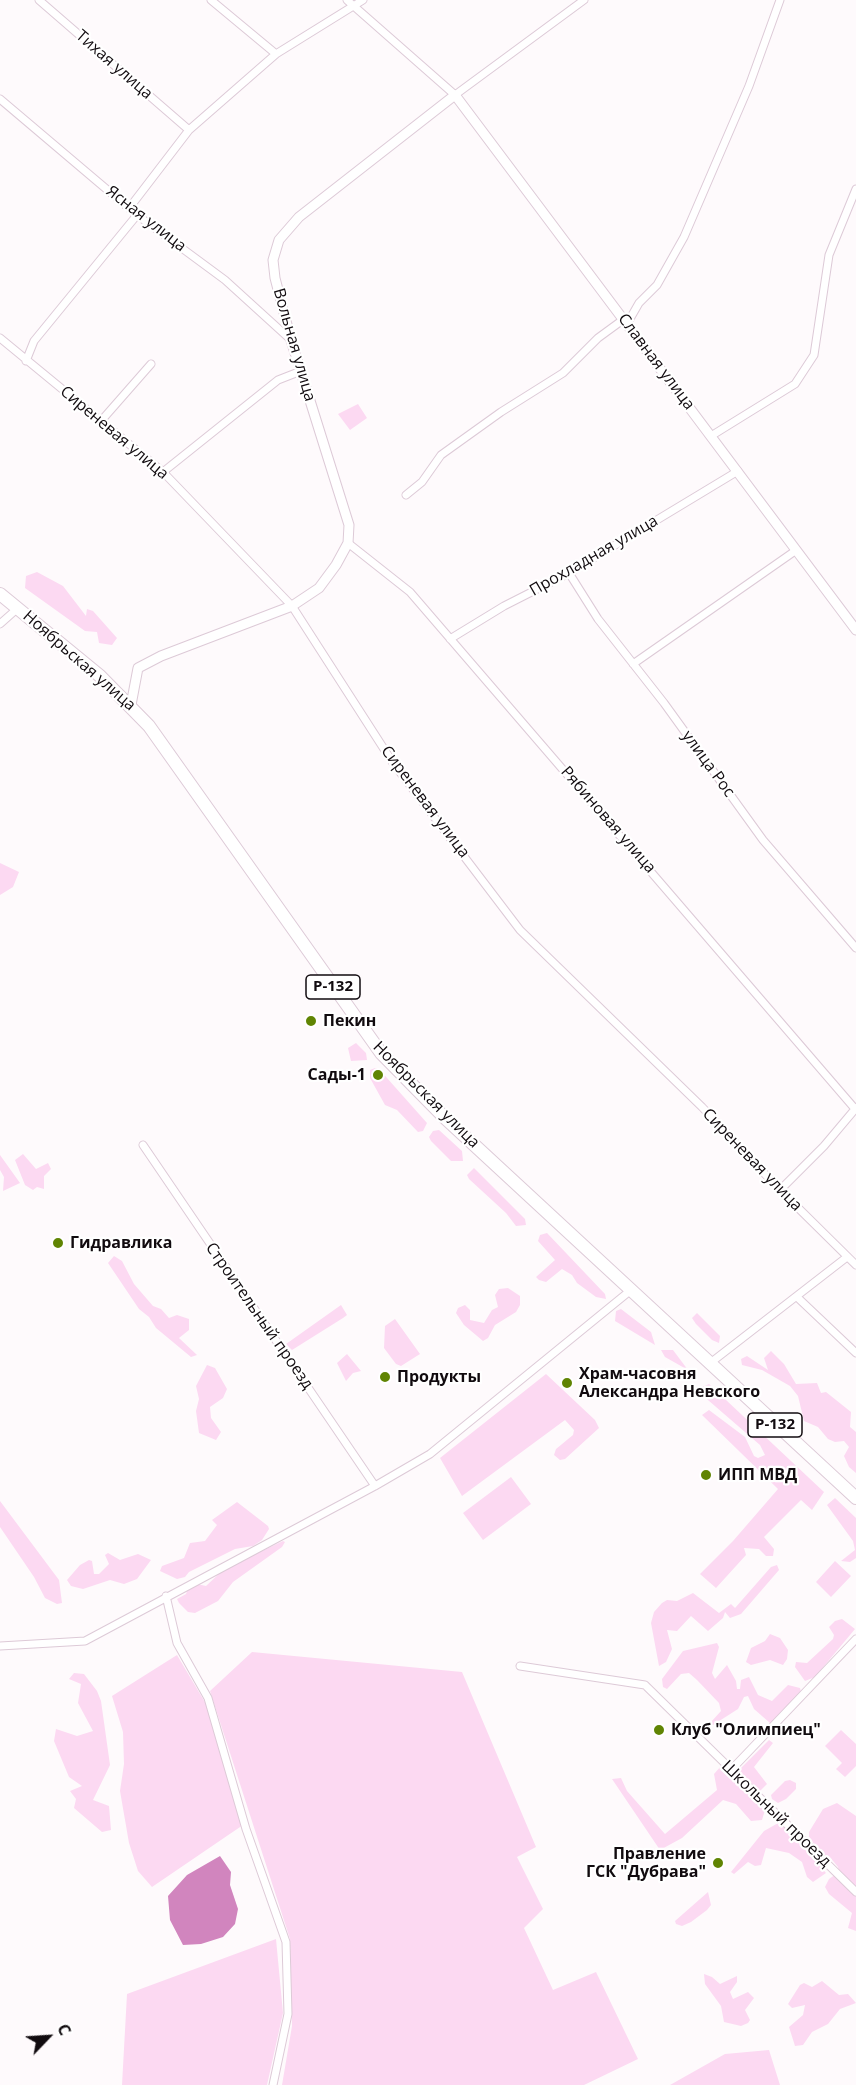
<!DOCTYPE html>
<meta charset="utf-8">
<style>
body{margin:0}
#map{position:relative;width:856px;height:2085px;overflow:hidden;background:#fefafc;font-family:"Open Sans",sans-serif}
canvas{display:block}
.north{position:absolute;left:18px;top:2007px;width:60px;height:60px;-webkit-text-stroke:4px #fff;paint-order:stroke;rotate:65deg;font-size:16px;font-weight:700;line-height:24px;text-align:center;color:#110b0f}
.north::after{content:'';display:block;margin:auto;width:21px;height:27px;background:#110b0f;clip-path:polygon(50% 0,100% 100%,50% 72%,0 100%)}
</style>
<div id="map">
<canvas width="856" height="2085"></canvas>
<div class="north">С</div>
</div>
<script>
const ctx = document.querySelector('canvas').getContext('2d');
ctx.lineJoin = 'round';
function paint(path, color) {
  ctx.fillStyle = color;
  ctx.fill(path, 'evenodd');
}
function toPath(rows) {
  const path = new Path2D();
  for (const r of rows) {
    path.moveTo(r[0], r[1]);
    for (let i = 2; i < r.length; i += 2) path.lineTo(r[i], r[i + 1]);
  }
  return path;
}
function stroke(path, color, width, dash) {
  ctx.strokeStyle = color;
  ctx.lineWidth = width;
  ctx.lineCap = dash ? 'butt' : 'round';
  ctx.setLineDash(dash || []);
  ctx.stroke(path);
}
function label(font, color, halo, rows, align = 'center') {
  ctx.font = font + ' "Open Sans",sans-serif';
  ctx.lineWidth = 4.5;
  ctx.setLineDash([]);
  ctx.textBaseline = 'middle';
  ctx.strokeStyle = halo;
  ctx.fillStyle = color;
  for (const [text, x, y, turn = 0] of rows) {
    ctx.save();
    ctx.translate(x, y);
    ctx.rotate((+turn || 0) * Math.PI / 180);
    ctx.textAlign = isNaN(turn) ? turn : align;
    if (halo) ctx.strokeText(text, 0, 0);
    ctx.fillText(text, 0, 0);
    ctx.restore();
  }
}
paint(toPath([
 [358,404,367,418,350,430,338,414],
 [37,572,63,586,86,616,87,609,93,611,117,638,112,645,99,643,97,632,85,631,25,588,26,576],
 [0,863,19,872,13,887,0,895],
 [356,1043,366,1053,367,1060,351,1061,348,1048],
 [375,1068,379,1069,427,1123,423,1131,418,1132,397,1110,385,1105,370,1078,370,1070],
 [439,1130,462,1151,463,1161,451,1161,431,1141,429,1137,433,1131],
 [23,1154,36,1169,48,1163,51,1169,44,1176,44,1189,37,1187,33,1190,25,1185,15,1160],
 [0,1155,20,1183,3,1191,4,1177,0,1170],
 [474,1168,525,1219,526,1225,516,1226,506,1213,469,1179,467,1175],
 [547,1233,605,1294,606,1299,596,1297,577,1283,572,1275,562,1269,546,1282,539,1280,536,1277,555,1260,538,1241,540,1235],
 [114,1256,122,1261,134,1284,153,1306,161,1309,169,1318,177,1315,189,1319,189,1330,179,1338,197,1355,191,1357,156,1328,149,1317,139,1309,108,1263],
 [508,1288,520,1296,520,1305,516,1312,495,1325,488,1338,483,1341,464,1325,456,1313,458,1308,465,1305,470,1310,470,1320,484,1323,492,1310,498,1307,495,1295,499,1289],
 [341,1305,347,1315,343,1318,292,1350,286,1344],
 [621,1309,651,1332,655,1345,615,1321,616,1311],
 [697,1313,720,1336,719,1343,712,1340,696,1324,692,1318],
 [395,1319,420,1354,401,1366,396,1364,384,1348,385,1326],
 [661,1350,673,1350,688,1370,665,1357],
 [771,1351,784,1364,796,1384,817,1383,821,1393,826,1392,851,1412,850,1427,856,1432,856,1473,849,1467,844,1456,849,1447,844,1441,835,1442,828,1439,818,1427,804,1421,798,1396,790,1386,762,1370,742,1365,741,1359,747,1356,768,1370,764,1358],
 [347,1354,361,1371,353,1373,346,1381,337,1363],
 [207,1365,215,1368,227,1389,223,1398,210,1407,211,1418,221,1432,216,1440,199,1433,196,1411,199,1399,196,1386],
 [546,1374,595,1420,599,1428,565,1459,560,1460,554,1455,556,1449,573,1435,574,1430,565,1420,462,1496,440,1458],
 [709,1384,824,1492,812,1510,801,1500,764,1537,774,1549,773,1556,766,1556,759,1549,744,1548,746,1555,716,1588,700,1574,733,1541,778,1489,702,1415,709,1410,745,1437,754,1456,758,1458,765,1455,760,1445,701,1394,700,1388],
 [511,1477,531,1504,483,1540,463,1513],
 [835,1498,856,1518,856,1558,850,1562,841,1561,855,1550,853,1541,827,1505],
 [0,1501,59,1580,62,1603,57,1604,45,1598,34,1577,0,1527],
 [237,1502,268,1526,269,1529,262,1540,253,1546,235,1549,189,1572,185,1577,177,1579,160,1571,162,1566,184,1558,190,1543,205,1541,217,1525,212,1520],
 [283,1541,285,1542,282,1547,233,1582,218,1601,195,1613,188,1612,179,1603,177,1599,186,1594,188,1588,197,1584,206,1586,224,1569],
 [108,1553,120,1560,138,1554,151,1560,137,1579,124,1584,110,1580,83,1589,71,1586,67,1580,80,1565,89,1560,92,1561,94,1574,99,1574,109,1564,105,1555],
 [835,1561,851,1576,831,1597,816,1582],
 [777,1565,779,1570,741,1614,730,1618,725,1612,723,1618,708,1631,691,1616,677,1631,667,1630,672,1649,666,1662,659,1666,651,1623,654,1612,662,1603,667,1600,677,1601,693,1593,719,1613,731,1604,735,1608,771,1567],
 [842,1619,855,1629,815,1677,805,1681,795,1667,796,1662,807,1663,833,1639,834,1635,829,1627,835,1621],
 [770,1634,780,1638,788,1650,787,1659,783,1665,770,1660,751,1665,746,1662,751,1648,765,1641],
 [717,1643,719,1647,712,1673,715,1679,727,1665,736,1681,737,1689,740,1689,741,1680,749,1677,758,1695,772,1701,788,1685,800,1688,802,1695,770,1723,754,1709,748,1696,744,1697,738,1709,713,1725,704,1723,711,1722,721,1711,719,1703,697,1680,689,1673,681,1674,667,1689,663,1687,662,1679,683,1651],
 [252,1652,462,1672,536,1847,517,1857,543,1909,524,1928,553,1990,596,1972,638,2059,584,2085,282,2085,292,2026,290,1939,210,1691],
 [177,1655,206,1704,243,1825,152,1887,138,1871,129,1843,120,1791,124,1764,123,1732,112,1696],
 [74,1673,84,1674,97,1691,101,1701,110,1765,93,1800,109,1806,111,1830,102,1832,74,1808,76,1799,70,1791,82,1786,69,1777,54,1741,56,1729,77,1736,93,1731,78,1703,81,1684,69,1679],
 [841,1730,856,1744,856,1766,845,1777,836,1769,842,1763,825,1746],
 [769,1740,773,1743,754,1767,767,1784,759,1792,743,1779,738,1771],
 [721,1766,765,1810,762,1820,751,1821,736,1804,723,1800,682,1838,660,1850,612,1779,621,1778,627,1791,665,1834,717,1790,714,1774],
 [790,1780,796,1783,796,1789,786,1799,778,1803,772,1799,771,1795,785,1781],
 [837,1803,856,1816,856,1931,848,1928,852,1913,829,1894,825,1887,829,1879,839,1872,838,1867,829,1856,821,1854,809,1837,809,1832,823,1809],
 [780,1822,826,1873,813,1882,807,1877,802,1862,789,1853,766,1848,761,1865,755,1866,748,1862,734,1874,731,1872,764,1831],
 [708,1892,711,1905,707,1910,691,1922,682,1926,676,1924,675,1921],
 [276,1939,283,2013,267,2085,122,2085,127,1994],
 [704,1974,712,1977,720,1984,737,1976,737,1982,730,1992,733,1999,748,1992,754,1998,745,2010,750,2020,748,2023,741,2026,724,2022,721,2006,705,1984],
 [822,1981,839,1995,848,1994,856,2003,840,2009,828,2024,812,2032,803,2045,795,2046,789,2027,803,2015,805,2005,792,2008,788,2004,800,1985,804,1983,812,1987],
 [769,2050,780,2085,670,2085,725,2054]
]), '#fcd9f2');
paint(toPath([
 [220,1856,231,1872,230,1885,238,1909,235,1924,223,1937,201,1944,183,1945,170,1920,168,1896,187,1875]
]), '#d185be');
const street = toPath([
 [39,0,189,130],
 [211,0,276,54],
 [347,0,455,95,584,0],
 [0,99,137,215,225,280,291,340],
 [130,207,189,130,276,54,363,0],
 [627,324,639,303,657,285,684,237,749,86,780,0],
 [0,338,163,472,292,606,393,763,520,930,702,1107,780,1190,856,1265],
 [26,361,34,341,137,215],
 [101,421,151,364],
 [711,436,795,384,814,355,829,255,856,189],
 [163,472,278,380,301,371],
 [406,495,422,482,441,455,501,412,563,373,598,338,624,319],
 [348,543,410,592,856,1110],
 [569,573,598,619,664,703,763,840,856,948],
 [0,624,18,608],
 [450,639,504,606,569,573,738,471],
 [633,664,795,551],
 [143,1145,375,1486],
 [780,1190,824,1146,856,1108],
 [797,1297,856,1353],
 [709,1364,847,1257],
 [166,1596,177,1643,208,1698,246,1829,286,1942,288,2014,273,2085],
 [0,1646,85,1641,375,1486,430,1454,631,1290],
 [520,1666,645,1685,856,1892],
 [731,1770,856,1639]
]);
const secondary = toPath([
 [131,705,138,668,161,656,292,606,319,588,336,565,348,543,349,525,291,340,275,278,273,260,279,240,299,217,455,95,856,630]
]);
const highway = toPath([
 [0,594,100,676,149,726,381,1053,444,1117,856,1498]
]);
stroke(street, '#ddcad7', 9);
stroke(secondary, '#ddcad7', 11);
stroke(highway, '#ddcad7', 14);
stroke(street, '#fff', 7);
stroke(secondary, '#fff', 9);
stroke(highway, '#fff', 12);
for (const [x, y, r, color] of [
 [311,1021,6,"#608403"],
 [378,1075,6,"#608403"],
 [58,1243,6,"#608403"],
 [385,1377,6,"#608403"],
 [567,1383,6,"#608403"],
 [706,1475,6,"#608403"],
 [659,1730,6,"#608403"],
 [718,1863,6,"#608403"]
]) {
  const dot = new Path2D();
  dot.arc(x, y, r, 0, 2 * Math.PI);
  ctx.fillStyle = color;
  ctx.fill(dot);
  stroke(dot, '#fff', 2);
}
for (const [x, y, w] of [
 [333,987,54],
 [775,1425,54]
]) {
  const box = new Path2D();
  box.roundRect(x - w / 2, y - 12, w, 24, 4.5);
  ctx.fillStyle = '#fff';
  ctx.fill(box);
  stroke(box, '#110b0f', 1.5);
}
label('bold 15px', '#110b0f', null, [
 ["Р-132",333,987],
 ["Р-132",775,1425]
]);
label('16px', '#110b0f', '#fff', [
 ["Тихая улица",114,65,41],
 ["Ясная улица",146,219,38],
 ["Вольная улица",294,345,74],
 ["Славная улица",656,362,53],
 ["Сиреневая улица",114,433,40],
 ["Прохладная улица",594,556,-30],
 ["Ноябрьская улица",79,661,41],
 ["улица Рос",708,764,54],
 ["Сиреневая улица",425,802,53],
 ["Рябиновая улица",608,820,49],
 ["Ноябрьская улица",426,1095,45],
 ["Сиреневая улица",752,1160,46],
 ["Строительный проезд",259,1316,55],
 ["Школьный проезд",776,1814,44]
]);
label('bold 16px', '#110b0f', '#fff', [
 ["Пекин",323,1021],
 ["Сады-1",366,1075,"right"],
 ["Гидравлика",70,1243],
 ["Храм-часовня",579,1374],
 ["Александра Невского",579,1392],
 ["Продукты",397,1377],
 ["ИПП МВД",718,1475],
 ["Клуб \"Олимпиец\"",671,1730],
 ["Правление",706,1854,"right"],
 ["ГСК \"Дубрава\"",706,1872,"right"]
], 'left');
</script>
